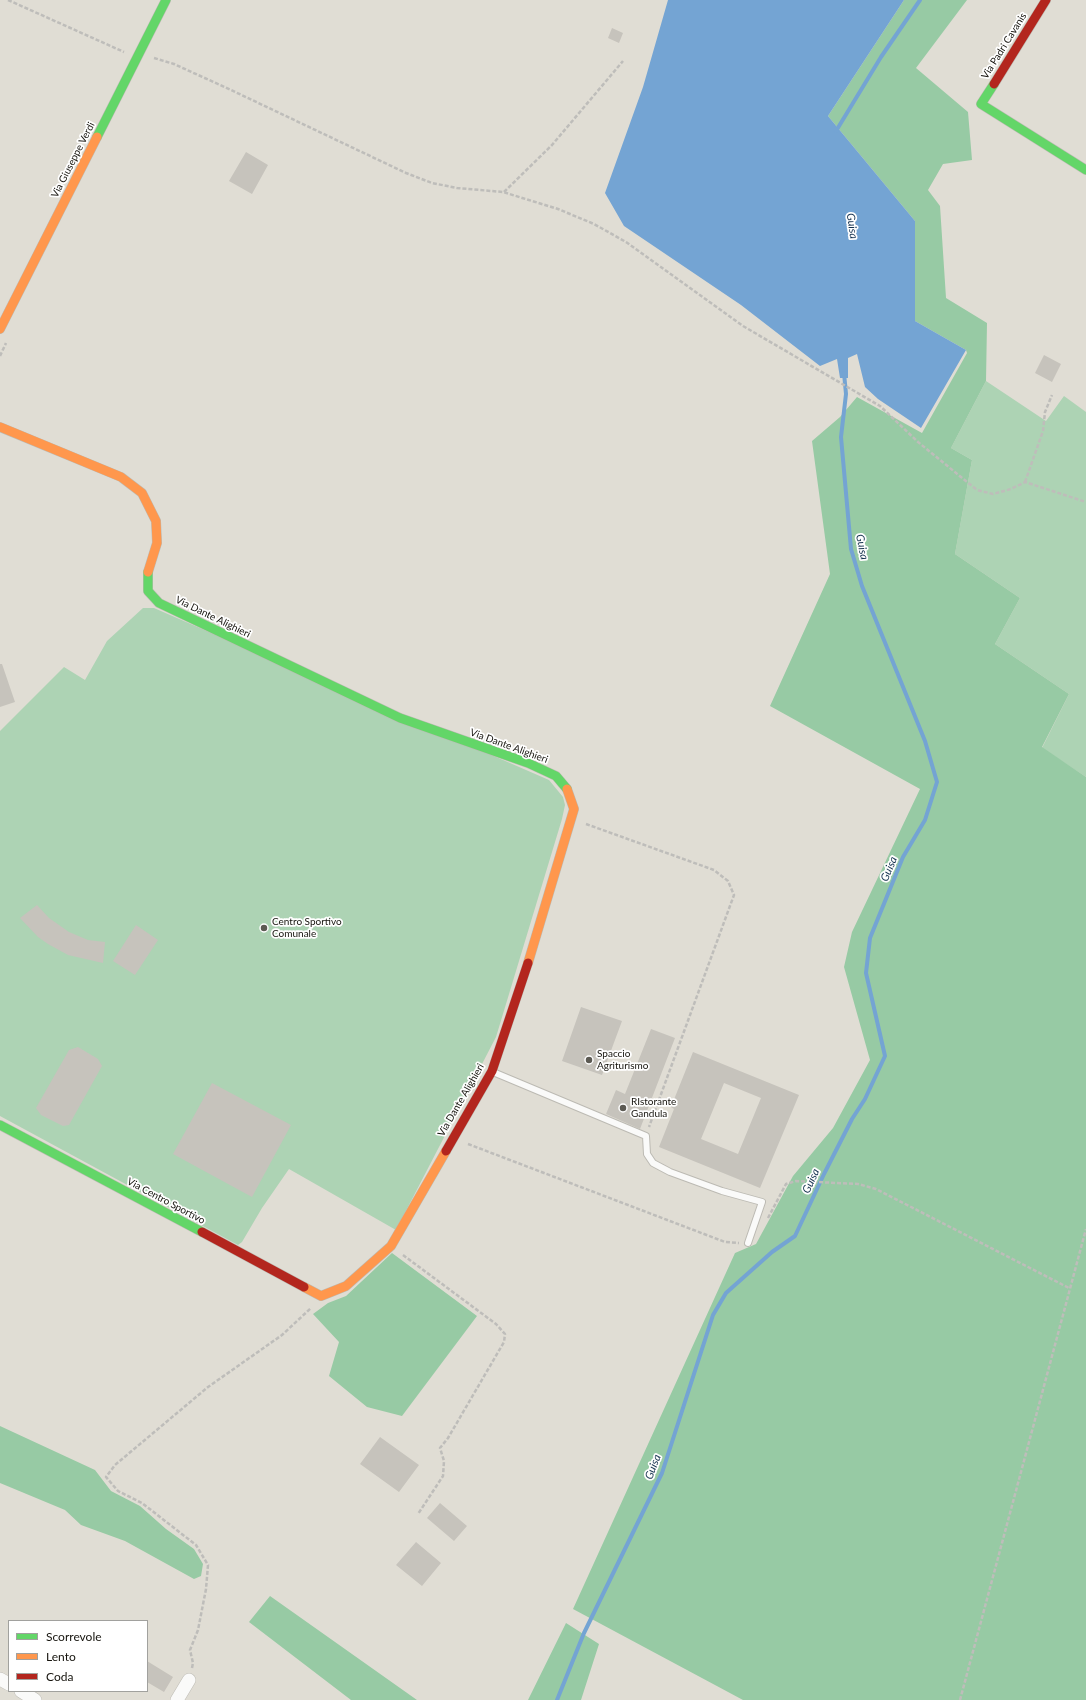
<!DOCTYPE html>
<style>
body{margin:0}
#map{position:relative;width:1086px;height:1700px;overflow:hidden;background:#e0ddd4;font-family:Lato,sans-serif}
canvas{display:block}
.legend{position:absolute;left:8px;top:1620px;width:140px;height:72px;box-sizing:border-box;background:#fff;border:1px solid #a1a19e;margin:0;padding:5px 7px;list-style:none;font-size:12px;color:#15130d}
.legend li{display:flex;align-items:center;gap:8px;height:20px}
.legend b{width:20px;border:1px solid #a1a19e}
</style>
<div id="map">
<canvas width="1086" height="1700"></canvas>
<ul class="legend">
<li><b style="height:5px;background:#63d668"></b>Scorrevole</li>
<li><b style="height:5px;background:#ff974d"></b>Lento</li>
<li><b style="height:5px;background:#b3261e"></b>Coda</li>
</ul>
</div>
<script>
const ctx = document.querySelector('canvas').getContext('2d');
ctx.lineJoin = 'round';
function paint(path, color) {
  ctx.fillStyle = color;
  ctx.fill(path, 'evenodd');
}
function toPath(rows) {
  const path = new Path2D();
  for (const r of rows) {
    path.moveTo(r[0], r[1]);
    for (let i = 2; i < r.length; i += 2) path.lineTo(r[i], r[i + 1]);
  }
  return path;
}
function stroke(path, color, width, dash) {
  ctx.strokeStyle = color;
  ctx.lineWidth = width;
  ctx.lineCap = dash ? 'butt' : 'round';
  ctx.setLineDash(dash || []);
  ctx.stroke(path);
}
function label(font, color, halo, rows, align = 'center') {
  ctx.font = font + ' Lato,sans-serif';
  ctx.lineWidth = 3.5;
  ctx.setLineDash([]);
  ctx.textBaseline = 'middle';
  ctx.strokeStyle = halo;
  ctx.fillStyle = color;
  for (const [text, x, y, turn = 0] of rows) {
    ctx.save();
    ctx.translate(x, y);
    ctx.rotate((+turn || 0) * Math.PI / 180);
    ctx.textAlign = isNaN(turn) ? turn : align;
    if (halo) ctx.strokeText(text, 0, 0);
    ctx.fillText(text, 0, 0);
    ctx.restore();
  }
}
paint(toPath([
 [986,381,1046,421,1064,396,1086,412,1086,777,1042,748,1069,694,995,644,1020,598,955,554,972,460,951,448],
 [143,608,154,608,549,780,563,797,565,805,562,819,496,1037,396,1230,289,1169,262,1208,242,1242,238,1245,0,1116,0,731,64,667,85,680,107,641]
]), '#add3b4');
paint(toPath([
 [904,0,967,0,916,68,968,112,972,160,943,164,928,190,940,206,946,298,987,323,986,381,951,448,972,460,955,554,1020,598,995,644,1069,694,1042,747,1086,777,1086,1700,743,1700,573,1609,735,1253,756,1244,793,1176,833,1128,870,1060,844,967,852,932,920,789,770,706,830,574,812,441,840,417,857,397,922,433,967,353,966,350,915,321,915,221,828,116],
 [392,1253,477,1316,402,1416,367,1407,329,1376,339,1342,313,1314,328,1303,346,1296],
 [0,1426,95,1470,111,1491,140,1506,166,1529,194,1549,203,1564,201,1576,194,1579,125,1541,81,1525,65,1510,0,1483],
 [270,1596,417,1700,351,1700,249,1622],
 [566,1623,599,1644,581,1700,528,1700]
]), '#97caa4');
paint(toPath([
 [668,0,904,0,828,116,915,221,915,321,966,350,921,428,878,399,865,387,857,354,848,358,848,378,840,378,837,359,820,366,741,305,624,226,605,193,643,87]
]), '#74a4d3');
stroke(toPath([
 [836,131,881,57,920,0],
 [557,1700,584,1633,662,1473,713,1315,726,1293,772,1252,795,1236,824,1174,852,1119,865,1099,885,1056,866,973,870,938,903,857,925,820,937,782,925,741,862,586,851,549,841,437,846,394,844,373]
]), '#74a4d3', 4);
paint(toPath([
 [612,28,623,33,619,43,608,38],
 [246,152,268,165,252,194,229,181],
 [1044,355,1061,364,1052,382,1035,373],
 [0,664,2,664,15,702,0,707],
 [37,905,49,918,69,932,88,940,105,942,103,963,68,955,48,944,38,937,20,918],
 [136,925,158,940,135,975,113,961],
 [581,1007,622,1021,602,1075,562,1061],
 [651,1029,675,1038,640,1129,606,1114,616,1090,625,1094],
 [78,1047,98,1059,102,1066,69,1125,63,1126,41,1115,36,1108,69,1050],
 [693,1052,799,1095,760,1188,659,1147,674,1109,671,1107],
 [724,1083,761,1098,738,1154,701,1139],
 [212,1083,291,1125,252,1197,173,1154],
 [380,1437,419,1465,399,1492,360,1464],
 [440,1503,467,1526,454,1541,427,1518],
 [416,1542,441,1563,422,1586,396,1565],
 [147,1661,173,1677,164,1692,147,1682]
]), '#c6c3bc');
const lane = toPath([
 [493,1072,646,1136,647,1154,653,1163,670,1172,722,1191,762,1202,748,1243]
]);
const street = toPath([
 [0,1679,9,1684],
 [21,1691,35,1700],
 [177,1700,189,1680]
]);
const fast = toPath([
 [994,84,981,104,1086,170],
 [97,137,166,0],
 [148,572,148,591,159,603,400,718,528,763,556,776,567,789],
 [0,1125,202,1232]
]);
const slow = toPath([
 [0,329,97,137],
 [0,427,121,477,142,493,156,521,157,543,148,572],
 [528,963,574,809,567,789],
 [304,1287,321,1296,346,1286,391,1246,446,1151]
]);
const jam = toPath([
 [994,84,1046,0],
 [446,1151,492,1071,528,963],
 [202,1232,304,1287]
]);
stroke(lane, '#bcbab3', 8);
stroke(street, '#bcbab3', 14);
stroke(fast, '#bcbab3', 10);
stroke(slow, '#bcbab3', 10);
stroke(jam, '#bcbab3', 10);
stroke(toPath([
 [8,0,124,52],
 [154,58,174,64,231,90,406,173,432,183,457,188,503,192,558,209,594,224,626,242,743,326,880,406,918,442,977,490,993,494,1011,489,1025,482,1086,502],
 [504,192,552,145,623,61],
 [0,356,6,343],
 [1025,482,1043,431,1045,412,1052,395],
 [586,824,714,870,728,881,734,895,649,1127],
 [468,1144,725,1242,739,1243],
 [768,1218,786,1184,796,1181,858,1184,876,1189,1069,1288],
 [403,1255,496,1324,505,1334,504,1342,448,1438,440,1448,444,1461,443,1476,418,1514],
 [192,1668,193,1663,190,1650,198,1630,206,1589,208,1565,196,1545,142,1503,118,1491,106,1477,115,1465,208,1387,282,1335,311,1308],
 [960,1700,1086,1229]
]), '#bebdba', 2.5, [4, 2]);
stroke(lane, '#fafaf9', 6);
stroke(street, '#fafaf9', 13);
stroke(fast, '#63d668', 9);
stroke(slow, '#ff974d', 9);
stroke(jam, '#b3261e', 9);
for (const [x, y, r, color] of [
 [264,928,4,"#5c5a53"],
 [589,1060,4,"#5c5a53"],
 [623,1108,4,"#5c5a53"]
]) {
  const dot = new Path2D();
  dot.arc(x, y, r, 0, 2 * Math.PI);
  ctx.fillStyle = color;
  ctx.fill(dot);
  stroke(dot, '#fff', 1.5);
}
label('10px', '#15130d', '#fff', [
 ["Via Padri Cavanis",1004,46,-58],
 ["Via Giuseppe Verdi",73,160,-63],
 ["Via Dante Alighieri",213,617,26],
 ["Via Dante Alighieri",509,746,20],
 ["Via Dante Alighieri",461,1100,-60],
 ["Via Centro Sportivo",166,1201,28]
]);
label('10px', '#15130d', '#fff', [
 ["Centro Sportivo",272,922],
 ["Comunale",272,934],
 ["Spaccio",597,1054],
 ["Agriturismo",597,1066],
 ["RIstorante",631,1102],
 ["Gandula",631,1114]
], 'left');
label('italic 11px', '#14314e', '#fff', [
 ["Guisa",852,226,82],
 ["Guisa",862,547,79],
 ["Guisa",889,869,-67],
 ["Guisa",811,1181,-65],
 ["Guisa",653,1467,-69]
]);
</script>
